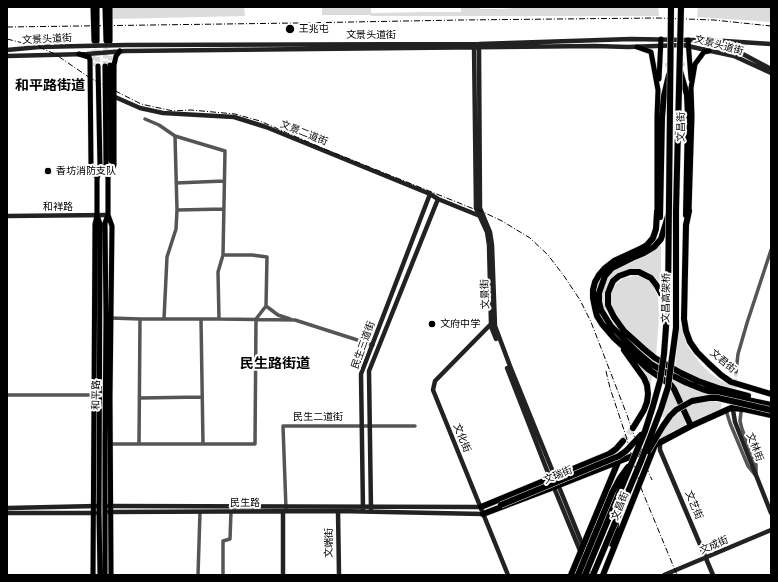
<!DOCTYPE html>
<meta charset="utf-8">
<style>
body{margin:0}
#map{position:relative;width:778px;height:582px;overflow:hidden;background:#fff;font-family:Lato,sans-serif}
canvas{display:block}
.frame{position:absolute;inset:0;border:8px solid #000;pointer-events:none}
</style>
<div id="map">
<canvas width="778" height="582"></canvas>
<div class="frame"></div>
</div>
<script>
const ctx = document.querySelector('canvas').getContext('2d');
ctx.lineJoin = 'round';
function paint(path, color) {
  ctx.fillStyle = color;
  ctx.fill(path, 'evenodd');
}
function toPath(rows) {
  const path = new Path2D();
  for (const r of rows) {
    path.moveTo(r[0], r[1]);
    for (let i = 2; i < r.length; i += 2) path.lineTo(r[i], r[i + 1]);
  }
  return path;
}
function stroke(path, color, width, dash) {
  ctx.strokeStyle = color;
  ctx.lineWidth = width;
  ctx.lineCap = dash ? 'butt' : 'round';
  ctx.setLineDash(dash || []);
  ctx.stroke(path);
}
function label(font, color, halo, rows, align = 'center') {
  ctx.font = font + ' Lato,"Noto Sans SC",sans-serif';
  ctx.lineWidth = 4;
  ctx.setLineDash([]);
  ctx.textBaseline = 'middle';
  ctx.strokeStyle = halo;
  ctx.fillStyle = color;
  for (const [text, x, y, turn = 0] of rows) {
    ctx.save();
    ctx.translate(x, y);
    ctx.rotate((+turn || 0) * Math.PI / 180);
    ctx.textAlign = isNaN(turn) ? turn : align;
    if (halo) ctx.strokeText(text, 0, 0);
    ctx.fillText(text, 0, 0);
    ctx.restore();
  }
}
paint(toPath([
 [113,7,244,7,245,16,113,19],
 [322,7,371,7,371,13,427,12,461,12,461,7,479,7,480,9,500,9,515,8,515,7,658,7,659,16,371,16,370,15,322,15],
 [698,7,771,7,771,22,697,17],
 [659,246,661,246,661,285,654,276,648,272,636,269,629,270,611,281,607,286,605,293,604,303,607,313,612,321,606,315,603,307,602,301,602,294,605,283,609,277,613,272,619,268,648,255],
 [638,275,649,280,653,285,658,297,659,318,656,356,622,326,611,306,611,293,616,284,624,278],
 [679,317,681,327,687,345,699,362,710,373,720,380,740,390,763,396,706,382,675,367,677,347],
 [634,361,653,375,649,391],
 [672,378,728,398,710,395,701,396,684,402,678,391,671,383],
 [670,389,674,394,679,404,670,411,664,418,662,417],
 [710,401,722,403,721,408,720,411,693,423,689,418,686,407,697,403],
 [681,410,685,421,685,426,673,431,657,442,661,430,673,416]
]), '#dcdcdc');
stroke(toPath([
 [654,65,692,64],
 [734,393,736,372]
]), '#d9d9d9', 3.5, [3.5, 2]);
stroke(toPath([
 [94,43,94,66],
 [110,43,110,65]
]), '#d9d9d9', 4.5, [4.5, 2]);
stroke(toPath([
 [97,42,98,66],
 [105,66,106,43]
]), '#d9d9d9', 5, [5, 2.5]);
stroke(toPath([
 [623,441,633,428]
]), '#d9d9d9', 6, [6, 3]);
const primary = toPath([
 [93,7,94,41],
 [97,7,97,41],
 [105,7,106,41],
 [110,7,110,41],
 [688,40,691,79],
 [637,47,651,52,658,90,657,117,657,212],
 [79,54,89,57,90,60,91,166,97,178],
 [110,65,111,161],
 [98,66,100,166,97,179,97,215,100,224,99,512,100,575],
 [659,79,661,39],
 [108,177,114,165,114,65,116,56,120,51],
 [689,211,692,116,691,88,695,64,704,52,709,51],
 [108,215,112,226,110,397,111,575],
 [93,575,95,224,97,216],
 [105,575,105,444,106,317,105,223,108,215,108,178,106,166,105,66]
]);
const highway = toPath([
 [680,71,687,95,688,116,686,215],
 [689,211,686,225,684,319,686,331,690,342,697,352,709,364,721,375,731,382,771,394],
 [657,212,656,229,653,238,647,245,640,249,614,261,605,268,599,275,595,282,593,290,593,298,595,308,597,316,602,324,614,338,648,369,671,385,674,389,691,426],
 [668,216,661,239,654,247,644,253,632,258,612,268,605,276,599,293,599,302,601,310,611,326,637,352,651,364,665,372,687,383,702,389,719,394,771,405],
 [660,217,662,117,664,96,669,75],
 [666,314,663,297,657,286,651,278,639,272,630,272,619,276,613,281,610,288,608,293,608,305,614,317,624,331,644,349,655,358,681,373,698,381,721,389,748,396],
 [624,350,644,378,647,385,648,394,647,402,644,410,633,428],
 [481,507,609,454,616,449,623,441],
 [483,514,554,487,640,453,691,426,731,408,744,409,771,415],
 [612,544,614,539,616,524],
 [571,575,618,462],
 [603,575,655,445]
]);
stroke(primary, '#dbdbdb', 6);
stroke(highway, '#dbdbdb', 7);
stroke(toPath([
 [145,119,159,125,175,136,225,151,223,255],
 [176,183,224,181],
 [177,210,224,209],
 [266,306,278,315,290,319],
 [111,318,140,319,219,319,295,320,373,345],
 [164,319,167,257,176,229,177,210,175,136],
 [201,319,203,444],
 [736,372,738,354,747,323,771,250],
 [7,395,94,395],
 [140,398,202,397],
 [744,409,741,412,740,421,742,429,756,465,756,473],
 [726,410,730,423,748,466,756,476],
 [111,444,255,444,256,319,266,306,267,257,252,255,223,255,218,272,219,319],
 [139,444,140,319],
 [286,509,283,426,415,426],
 [198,575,200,512],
 [223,575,223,541,230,539,231,512]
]), '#555', 3.5);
stroke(toPath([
 [700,42,739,52,771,69],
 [474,45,476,208,487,232,489,245,491,324,492,329,496,339],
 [479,47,480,208,490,232,492,245,495,326,510,366,583,546],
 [7,50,39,47,126,45,479,44,631,39,688,40,709,40,771,44],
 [7,56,87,54,125,51,595,46,628,47,683,45,734,56,771,73],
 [115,97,140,108,163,113,234,117,266,127,430,194,438,199,480,216],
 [7,216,108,215],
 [491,324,435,381,433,390,508,575],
 [507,368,550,478,590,575],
 [733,410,735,422,771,513],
 [660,443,660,450,713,575],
 [108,506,481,507],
 [7,508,97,506],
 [363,510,361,374,430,194],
 [371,510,369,371,438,199],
 [338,511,339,575],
 [109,512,338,511,483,514],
 [7,513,95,513],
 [283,575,283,512],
 [664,575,771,530]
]), '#222', 4.5);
stroke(primary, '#000', 5);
stroke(highway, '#000', 6);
stroke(toPath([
 [7,27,297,23,461,20,657,18,714,20,771,26],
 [7,39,39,47,55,54,90,78,141,104,173,111,191,110,235,114,260,121,322,148,474,209,481,211,502,221,530,238,548,255,564,276,580,300,591,322,627,415,640,453,652,480],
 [606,371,610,388,625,433,641,488,677,575]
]), '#000', 1, [6, 2, 1, 2]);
const highwayBridge = toPath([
 [648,451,663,426,670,416,676,410,692,401,709,398,718,398,771,410],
 [501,505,619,456,626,451,641,435],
 [578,575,612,493,620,478,628,467],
 [585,575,645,431,653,406,660,381,664,354,668,300,671,7],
 [593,575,641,461,661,409,668,387,671,365,676,328,676,211,681,7]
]);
stroke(highwayBridge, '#dbdbdb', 7, []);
stroke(highwayBridge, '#000', 6);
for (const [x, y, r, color] of [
 [290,29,5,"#000"],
 [48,171,4,"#000"],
 [432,324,4,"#000"]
]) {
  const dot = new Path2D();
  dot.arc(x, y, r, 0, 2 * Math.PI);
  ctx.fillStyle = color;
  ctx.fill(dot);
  stroke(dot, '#fff', 1.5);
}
label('10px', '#000', '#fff', [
 ["王兆屯",299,29],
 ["香坊消防支队",56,171],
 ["文府中学",440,324]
], 'left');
label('10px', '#000', '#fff', [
 ["文景头道街",371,35],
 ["文景头道街",47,39,-3],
 ["文景头道街",719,45,15],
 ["文昌街",681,127,-89],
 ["文景二道街",304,133,22],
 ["和祥路",58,207],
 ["文景街",485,294,-92],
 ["文昌高架桥",666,298,-89],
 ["民生三道街",363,345,-70],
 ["文君街",723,361,40],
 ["和平路",96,395,-89],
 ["民生二道街",318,417],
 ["文化街",462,438,68],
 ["文林街",755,447,69],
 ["文瑞街",558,475,-22],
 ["民生路",245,503],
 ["文艺街",694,505,67],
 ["文昌街",620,506,-68],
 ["文端街",329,543,-90],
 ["文成街",714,545,-23]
]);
label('bold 14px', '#000', '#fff', [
 ["和平路街道",50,85],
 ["民生路街道",275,363]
]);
</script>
